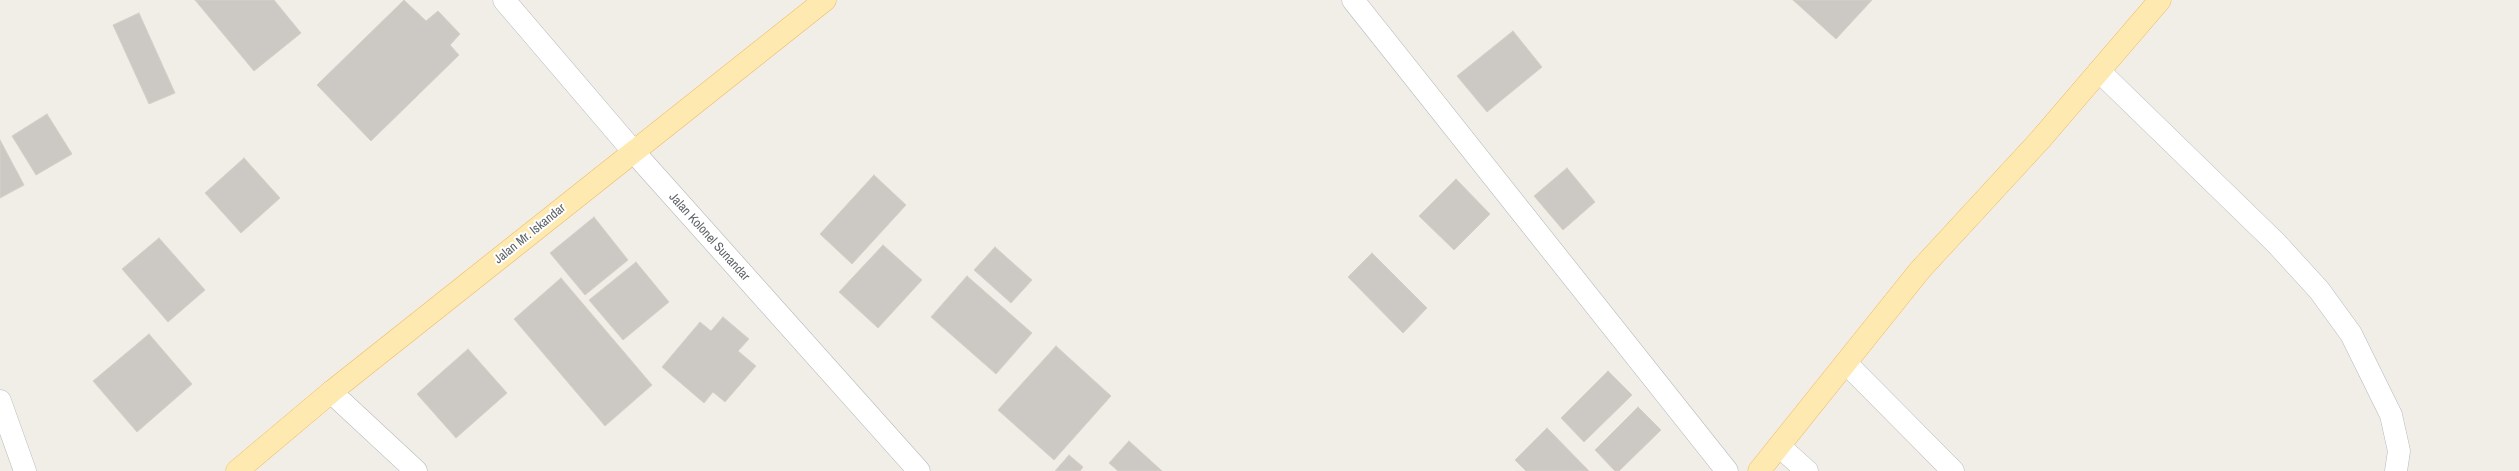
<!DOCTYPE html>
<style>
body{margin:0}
canvas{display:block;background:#f1eee8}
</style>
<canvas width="2519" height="471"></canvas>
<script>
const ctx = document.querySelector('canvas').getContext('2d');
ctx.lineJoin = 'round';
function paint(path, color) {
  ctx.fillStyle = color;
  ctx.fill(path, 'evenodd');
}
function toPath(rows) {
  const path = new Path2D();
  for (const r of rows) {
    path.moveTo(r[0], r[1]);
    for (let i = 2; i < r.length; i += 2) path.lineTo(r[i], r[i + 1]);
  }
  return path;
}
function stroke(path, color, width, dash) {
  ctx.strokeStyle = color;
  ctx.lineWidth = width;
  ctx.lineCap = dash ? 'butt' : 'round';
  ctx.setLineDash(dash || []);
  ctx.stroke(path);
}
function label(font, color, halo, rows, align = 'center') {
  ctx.font = font + ' "Archivo Narrow",sans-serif';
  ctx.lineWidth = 4;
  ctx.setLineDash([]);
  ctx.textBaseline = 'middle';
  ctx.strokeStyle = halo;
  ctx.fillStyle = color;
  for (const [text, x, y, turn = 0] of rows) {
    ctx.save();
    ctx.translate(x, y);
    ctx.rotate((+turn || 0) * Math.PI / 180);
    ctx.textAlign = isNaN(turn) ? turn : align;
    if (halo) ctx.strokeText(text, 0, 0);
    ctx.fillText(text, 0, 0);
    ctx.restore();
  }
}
const building = toPath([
 [195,0,274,0,301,33,254,71,195,0],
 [404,0,426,21,438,11,460,34,450,45,459,55,371,141,317,85,404,0],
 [1793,0,1872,0,1836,39,1793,0],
 [139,13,175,93,149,104,113,25,139,13],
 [1513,31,1542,67,1487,112,1457,76,1513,31],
 [47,114,72,154,36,175,12,136,47,114],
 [0,140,24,185,0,198,0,140],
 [244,158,280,198,241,233,205,193,244,158],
 [1567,168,1595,202,1563,230,1534,196,1567,168],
 [874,175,906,205,852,264,820,234,874,175],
 [1456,179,1490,214,1454,250,1419,216,1456,179],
 [594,217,628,260,585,295,550,253,594,217],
 [159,238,205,290,168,322,122,269,159,238],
 [883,245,922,280,878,328,839,292,883,245],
 [995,247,1032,280,1011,303,974,270,995,247],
 [1372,253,1427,308,1403,333,1348,277,1372,253],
 [636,262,669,302,623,340,589,300,636,262],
 [967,276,1032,333,996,374,931,317,967,276],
 [561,278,652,385,605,426,514,319,561,278],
 [723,317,749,339,738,351,756,366,725,402,713,392,704,403,662,367,700,322,711,331,723,317],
 [149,334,192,384,137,432,93,381,149,334],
 [1056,346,1111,396,1054,460,998,410,1056,346],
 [468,349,507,393,456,438,417,394,468,349],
 [1608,371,1632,395,1584,442,1561,418,1608,371],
 [1638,407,1661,430,1619,471,1615,471,1595,450,1638,407],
 [1547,428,1589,471,1526,471,1515,460,1547,428],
 [1129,441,1162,471,1118,471,1109,463,1129,441],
 [1069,455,1083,467,1080,471,1055,471,1069,455]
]);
paint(building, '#ccc9c5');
stroke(building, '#d6cfc6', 1);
const minor = toPath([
 [504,0,633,151,919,471],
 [1353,0,1727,471],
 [2099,71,2276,243,2319,290,2351,334,2391,415,2399,451,2396,471],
 [1846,363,1953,471],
 [331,392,416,471],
 [0,401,25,471],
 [1779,446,1807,471]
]);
const major = toPath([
 [237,471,331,392,825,0],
 [1759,471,1920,270,2040,140,2160,0]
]);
stroke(minor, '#b5b8bc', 23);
stroke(major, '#f0ba62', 23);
stroke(minor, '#fff', 22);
stroke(major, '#feeab0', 22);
label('13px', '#5f6468', '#fff', [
 ["Jalan Mr. Iskandar",530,234,-39],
 ["Jalan Kolonel Sunandar",709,237,48]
]);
</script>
